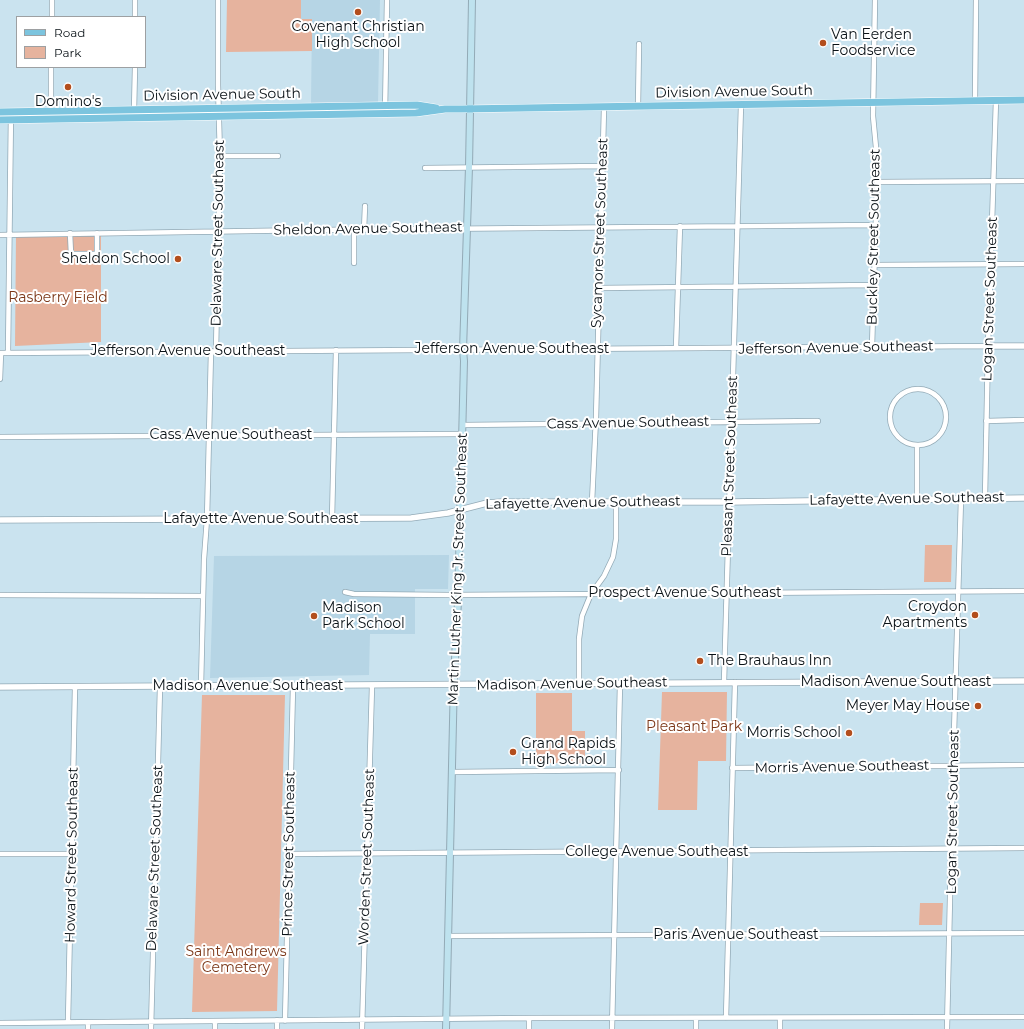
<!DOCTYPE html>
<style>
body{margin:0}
#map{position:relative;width:1024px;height:1029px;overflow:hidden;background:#cae3ef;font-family:Montserrat,sans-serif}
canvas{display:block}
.legend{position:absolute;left:16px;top:16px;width:130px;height:52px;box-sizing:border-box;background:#fff;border:1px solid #9da0a2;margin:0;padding:5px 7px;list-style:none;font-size:12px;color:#0a1217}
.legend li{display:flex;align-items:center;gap:8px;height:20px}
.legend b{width:20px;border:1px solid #9da0a2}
</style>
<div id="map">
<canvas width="1024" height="1029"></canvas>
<ul class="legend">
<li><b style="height:5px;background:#7cc4de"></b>Road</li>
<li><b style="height:11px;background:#e6b39e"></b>Park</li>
</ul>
</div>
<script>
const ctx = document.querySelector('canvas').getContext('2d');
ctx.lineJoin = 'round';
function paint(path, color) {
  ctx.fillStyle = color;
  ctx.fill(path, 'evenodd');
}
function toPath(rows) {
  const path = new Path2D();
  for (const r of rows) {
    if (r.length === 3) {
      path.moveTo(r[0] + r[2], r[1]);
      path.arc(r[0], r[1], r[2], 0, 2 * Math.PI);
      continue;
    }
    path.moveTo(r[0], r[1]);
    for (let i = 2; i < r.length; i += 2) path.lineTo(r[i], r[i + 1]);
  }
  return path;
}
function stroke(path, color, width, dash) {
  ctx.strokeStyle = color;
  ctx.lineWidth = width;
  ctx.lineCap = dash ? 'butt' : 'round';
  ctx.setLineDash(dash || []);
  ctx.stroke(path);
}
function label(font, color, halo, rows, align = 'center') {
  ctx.font = font + ' Montserrat,sans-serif';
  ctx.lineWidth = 4;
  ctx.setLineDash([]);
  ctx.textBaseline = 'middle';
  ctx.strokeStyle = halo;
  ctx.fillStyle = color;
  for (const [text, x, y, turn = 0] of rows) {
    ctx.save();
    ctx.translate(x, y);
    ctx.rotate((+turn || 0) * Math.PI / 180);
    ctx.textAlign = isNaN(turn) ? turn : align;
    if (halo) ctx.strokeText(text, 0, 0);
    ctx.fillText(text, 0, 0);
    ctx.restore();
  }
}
paint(toPath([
 [301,0,380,0,378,103,311,104,312,19,301,19],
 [449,555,448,589,415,589,415,634,370,634,369,675,210,678,214,556]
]), '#b6d5e5');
paint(toPath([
 [227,0,301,0,301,19,312,19,312,51,226,52],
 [101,233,101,342,15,346,16,234],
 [925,545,952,545,951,582,924,582],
 [662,692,727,692,726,761,698,761,697,810,658,810],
 [536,693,572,693,572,731,585,731,585,763,536,763],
 [202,695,285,695,277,1011,192,1012],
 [920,903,943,903,942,925,919,925]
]), '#e6b39e');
const minor = toPath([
 [52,17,52,0],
 [135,17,135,0],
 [975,101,976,0],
 [638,107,639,44],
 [134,111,135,67],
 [385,113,387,0],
 [51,119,51,67],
 [220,156,278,156],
 [425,168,603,166],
 [877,182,1024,181],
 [364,230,365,206],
 [70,233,71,254,97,254,97,233],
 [0,235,314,230,876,225],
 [354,263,354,230],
 [875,265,1024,264],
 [599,288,874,285],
 [872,347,877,182,877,158,873,116,875,0],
 [676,348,680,226],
 [216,351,220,156,218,85,218,0],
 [0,353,988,346],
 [8,353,11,112],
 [0,379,1,353],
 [918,417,28],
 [986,421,1024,420],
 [463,425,818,421],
 [0,437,462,434],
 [917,445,917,500],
 [985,498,988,346,996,100],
 [592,502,596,418,604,108],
 [332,519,336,350],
 [345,592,354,594,449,595,1024,591],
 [0,595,203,596],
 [724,682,741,105],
 [579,684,579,639,582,616,591,594,604,576,613,557,616,539,616,501],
 [201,686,204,559,207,519,211,351],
 [732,768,1024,765],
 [453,772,619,770],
 [0,854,72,854],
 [289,854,1024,848],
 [449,936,1024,933],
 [726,1018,735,682],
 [285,1021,293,687],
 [68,1022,75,687],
 [0,1023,529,1018,1024,1017],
 [88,1029,88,1022],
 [151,1029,160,687],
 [215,1029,215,1021],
 [277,1029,277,1020],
 [362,1029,372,686],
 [529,1029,529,1018],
 [612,1029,620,684],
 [696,1029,696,1018],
 [780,1029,780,1018],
 [947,1029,953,766,961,499]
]);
const tertiary = toPath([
 [988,346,1024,346],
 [0,520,411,518,448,513,487,503,501,502,729,502,1024,498],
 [0,687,1024,681]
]);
const secondary = toPath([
 [446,1029,454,678,458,601,464,361,463,350,469,167,472,0]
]);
const primary = toPath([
 [0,112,417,105,436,108],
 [0,120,416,113,445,109,462,109,1024,100]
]);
stroke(minor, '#93aab6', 6);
stroke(tertiary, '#93aab6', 7);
stroke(secondary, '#93aab6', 8);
stroke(primary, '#fff', 8);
stroke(minor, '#fff', 4.5);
stroke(tertiary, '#fff', 5.5);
stroke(secondary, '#bee2ee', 6);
stroke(primary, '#7cc4de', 7);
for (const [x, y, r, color] of [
 [358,12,4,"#b34e1d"],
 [823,43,4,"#b34e1d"],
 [68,87,4,"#b34e1d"],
 [178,259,4,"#b34e1d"],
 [975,615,4,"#b34e1d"],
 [314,616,4,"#b34e1d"],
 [700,661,4,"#b34e1d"],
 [978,706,4,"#b34e1d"],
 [849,733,4,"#b34e1d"],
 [513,752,4,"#b34e1d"]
]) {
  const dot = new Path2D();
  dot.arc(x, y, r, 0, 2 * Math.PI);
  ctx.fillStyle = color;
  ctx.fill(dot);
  stroke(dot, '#fff', 1.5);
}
label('14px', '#0a1217', '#fff', [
 ["Covenant Christian",358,27,"center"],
 ["High School",358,43,"center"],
 ["Van Eerden",831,35],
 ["Foodservice",831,51],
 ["Domino's",68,102,"center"],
 ["Sheldon School",170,259,"right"],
 ["Croydon",967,607,"right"],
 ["Apartments",967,623,"right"],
 ["Madison",322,608],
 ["Park School",322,624],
 ["The Brauhaus Inn",708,661],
 ["Meyer May House",970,706,"right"],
 ["Morris School",841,733,"right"],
 ["Grand Rapids",521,744],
 ["High School",521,760]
], 'left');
label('14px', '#0a1217', '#fff', [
 ["Division Avenue South",734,92,-1],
 ["Division Avenue South",222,95,-1],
 ["Sheldon Avenue Southeast",368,229,-1],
 ["Delaware Street Southeast",218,233,-89],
 ["Sycamore Street Southeast",600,233,-88],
 ["Buckley Street Southeast",874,237,-89],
 ["Logan Street Southeast",990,299,-88],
 ["Jefferson Avenue Southeast",836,348,-1],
 ["Jefferson Avenue Southeast",512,349],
 ["Jefferson Avenue Southeast",188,351],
 ["Cass Avenue Southeast",628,423,-1],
 ["Cass Avenue Southeast",231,435],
 ["Pleasant Street Southeast",730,466,-88],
 ["Lafayette Avenue Southeast",907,499,-1],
 ["Lafayette Avenue Southeast",583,503,-1],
 ["Lafayette Avenue Southeast",261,519],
 ["Martin Luther King Jr. Street Southeast",458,569,-88],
 ["Prospect Avenue Southeast",685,593],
 ["Madison Avenue Southeast",896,682],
 ["Madison Avenue Southeast",572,684,-1],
 ["Madison Avenue Southeast",248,686],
 ["Morris Avenue Southeast",842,767,-1],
 ["Logan Street Southeast",953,812,-89],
 ["College Avenue Southeast",657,852],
 ["Prince Street Southeast",289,854,-89],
 ["Howard Street Southeast",72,855,-89],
 ["Worden Street Southeast",367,857,-88],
 ["Delaware Street Southeast",155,858,-88],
 ["Paris Avenue Southeast",736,935]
]);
label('14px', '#7c3819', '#fff', [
 ["Rasberry Field",58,298],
 ["Pleasant Park",694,727],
 ["Saint Andrews",236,952],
 ["Cemetery",236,968]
]);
</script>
